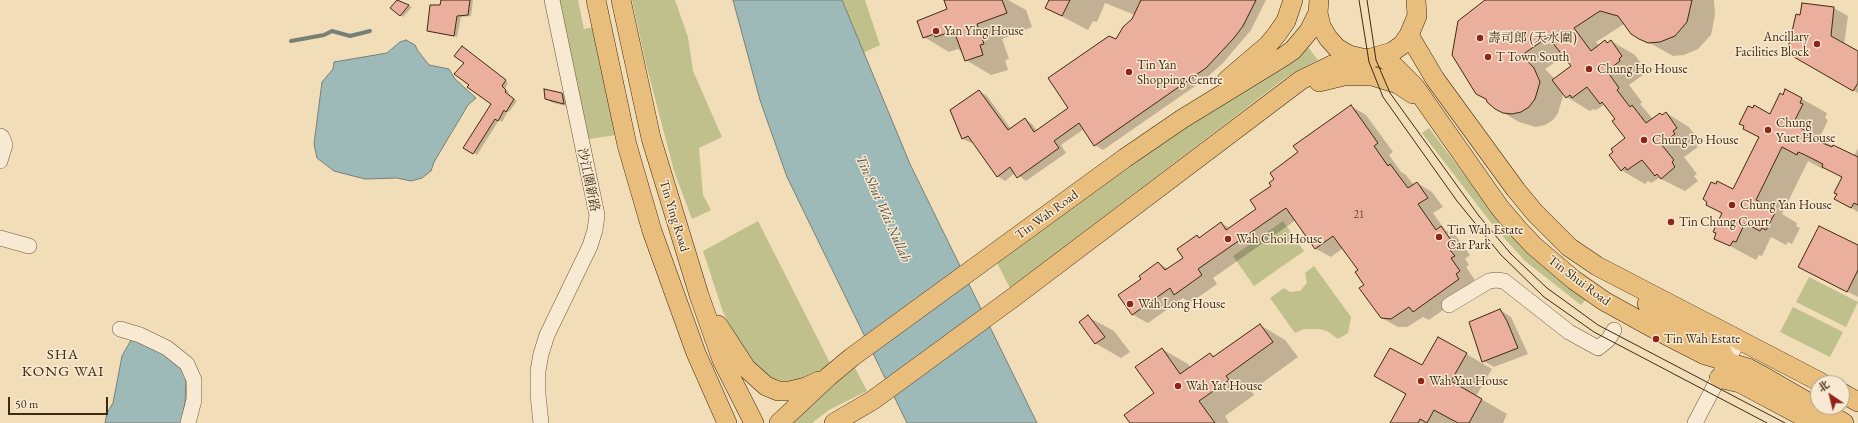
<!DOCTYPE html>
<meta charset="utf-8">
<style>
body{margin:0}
#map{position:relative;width:1858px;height:423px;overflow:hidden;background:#f2ddb9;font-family:"EB Garamond","Noto Serif SC",serif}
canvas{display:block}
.north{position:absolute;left:1810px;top:375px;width:40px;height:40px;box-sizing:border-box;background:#f7e9d2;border:1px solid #ad9d84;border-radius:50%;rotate:325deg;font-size:11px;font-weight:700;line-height:16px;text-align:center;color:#3f2a10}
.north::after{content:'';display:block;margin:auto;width:14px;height:18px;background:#8f2418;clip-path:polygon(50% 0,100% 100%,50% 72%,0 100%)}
.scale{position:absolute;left:8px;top:397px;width:100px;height:18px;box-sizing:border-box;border:2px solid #3f2a10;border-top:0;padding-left:5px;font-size:12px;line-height:14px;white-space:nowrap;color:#3f2a10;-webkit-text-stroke:3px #f7e9d2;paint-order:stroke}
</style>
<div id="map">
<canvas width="1858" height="423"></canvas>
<div class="north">北</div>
<div class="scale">50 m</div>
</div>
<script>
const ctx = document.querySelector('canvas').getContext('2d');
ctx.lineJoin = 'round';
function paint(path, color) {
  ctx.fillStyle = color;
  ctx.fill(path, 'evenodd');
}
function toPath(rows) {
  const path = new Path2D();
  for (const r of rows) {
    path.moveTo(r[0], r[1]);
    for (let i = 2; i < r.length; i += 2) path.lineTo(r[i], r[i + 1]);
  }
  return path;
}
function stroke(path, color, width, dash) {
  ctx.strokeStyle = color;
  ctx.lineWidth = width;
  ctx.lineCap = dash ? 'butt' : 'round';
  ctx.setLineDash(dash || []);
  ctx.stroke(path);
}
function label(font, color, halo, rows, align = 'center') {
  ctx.font = font + ' "EB Garamond","Noto Serif SC",serif';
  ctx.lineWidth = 3;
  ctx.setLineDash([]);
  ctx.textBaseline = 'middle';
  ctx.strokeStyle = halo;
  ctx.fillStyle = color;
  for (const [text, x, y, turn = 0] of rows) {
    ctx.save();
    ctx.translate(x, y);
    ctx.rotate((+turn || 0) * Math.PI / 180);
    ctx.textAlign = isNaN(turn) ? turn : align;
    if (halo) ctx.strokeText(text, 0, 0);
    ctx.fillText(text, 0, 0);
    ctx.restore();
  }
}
paint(toPath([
 [558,0,578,0,584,29,594,27,616,135,589,139],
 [632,0,675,0,688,37,693,71,722,137,699,148,703,195,711,210,692,219,674,171,646,64],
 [842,0,865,0,880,45,863,53],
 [1308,47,1318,60,1296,71,1280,82,1010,288,997,263,1131,165,1187,127,1299,56],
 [1429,128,1501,224,1530,255,1586,299,1581,305,1525,261,1495,228,1422,133],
 [758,221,831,365,818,374,803,381,772,383,761,374,744,351,723,312,703,251],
 [1283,221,1304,251,1254,286,1233,256],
 [1314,266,1351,317,1348,333,1338,339,1327,331,1319,329,1304,329,1295,333,1270,298,1284,288,1290,292,1300,291,1307,283,1305,273],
 [1809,277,1858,302,1846,327,1796,302],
 [1793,307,1843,332,1830,357,1780,332],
 [855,368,867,391,829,410,812,423,793,423,815,400]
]), '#bfc08c');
const water = toPath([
 [733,0,842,0,910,164,1037,423,907,423,787,177,760,100,733,0],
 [406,40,415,45,418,51,429,65,449,69,455,79,476,98,468,105,434,162,431,171,422,178,411,181,397,178,365,179,334,171,317,158,314,144,322,82,333,69,334,62,387,53,400,42,406,40],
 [131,340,149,343,178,361,186,378,185,403,181,423,105,423,107,413,113,403,122,356,131,340]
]);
paint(water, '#9dbab8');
stroke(water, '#778075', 1);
paint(toPath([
 [442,0,473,0,471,16,461,17,457,37,428,31,441,6],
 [945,0,1008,0,1026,10,1032,27,1002,39,1009,59,1005,60,1008,70,991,75,966,60,962,52,958,49,949,52,924,37,948,10],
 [1050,0,1266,0,1251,30,1223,63,1204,80,1103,150,1095,145,1084,129,1061,145,1066,153,1026,181,1015,173,1005,181,997,176,973,142,971,143,963,139,952,110,979,91,987,96,1011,129,1025,119,1032,124,1037,131,1070,108,1135,15,1105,3,1097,22,1093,21,1088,30,1046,8],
 [1487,0,1714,0,1715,15,1711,35,1698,49,1684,55,1673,56,1632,33,1624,24,1596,42,1599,46,1605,42,1608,44,1611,41,1635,55,1645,69,1641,72,1643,75,1629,85,1642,102,1640,104,1653,119,1666,113,1689,127,1700,142,1696,145,1698,147,1684,157,1697,174,1694,176,1698,181,1685,191,1659,178,1651,183,1648,181,1645,184,1621,170,1627,139,1616,119,1604,105,1596,110,1593,109,1590,111,1567,97,1561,91,1563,96,1558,113,1553,120,1545,125,1536,127,1519,122,1495,108],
 [1564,56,1572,66,1555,79,1545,69],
 [397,1,412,7,403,17,400,15],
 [1803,4,1834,8,1848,16,1844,45,1858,52,1858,93,1788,52,1801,16],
 [463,47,508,83,505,89,509,92,508,94,517,101,509,112,508,111,502,122,499,120,477,155,465,147,492,104,470,85],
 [562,94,569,98,571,107,553,103,546,99],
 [1802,99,1827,113,1825,118,1828,120,1819,139,1854,156,1858,148,1858,212,1836,199,1843,178,1824,167,1823,169,1808,161,1782,214,1797,223,1796,226,1800,228,1792,244,1788,242,1786,245,1771,237,1762,256,1759,255,1756,260,1715,238,1734,190,1759,138,1744,129],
 [1351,106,1366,115,1393,152,1389,155,1401,172,1405,174,1414,185,1417,183,1432,192,1443,207,1433,213,1445,230,1456,236,1470,255,1465,259,1469,265,1466,267,1475,280,1470,283,1474,288,1429,320,1423,317,1407,327,1398,327,1382,318,1365,285,1360,271,1343,248,1331,257,1316,249,1296,220,1213,278,1217,284,1190,303,1183,298,1148,323,1133,315,1120,295,1142,279,1159,263,1168,269,1184,258,1197,236,1200,238,1221,223,1230,228,1257,209,1272,186,1299,153],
 [1858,247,1858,297,1814,275],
 [1500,310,1511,317,1528,354,1494,367,1483,361],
 [1088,317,1114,331,1130,352,1121,358,1095,343],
 [1260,325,1285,340,1298,357,1251,391,1254,395,1225,416,1229,423,1131,423,1155,393,1162,349,1188,364,1191,368,1210,354,1215,357],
 [1439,338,1492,369,1476,396,1507,414,1503,423,1391,423]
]), '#0003');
stroke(toPath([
 [291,41,324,35,332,31,350,36,370,31]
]), '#778075', 4);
const building = toPath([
 [397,0,409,5,400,16,390,8,397,0],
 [441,0,470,0,468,15,457,16,454,36,427,31,430,5,440,5,441,0],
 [944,0,1002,0,1007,13,977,24,984,44,980,45,983,55,965,61,954,31,935,37,934,34,923,38,917,21,947,9,944,0],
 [1049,0,1070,0,1062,16,1045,8,1049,0],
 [1141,0,1256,0,1243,26,1234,38,1206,68,1094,146,1079,123,1054,141,1059,148,1017,178,1010,167,997,177,968,136,962,139,950,110,979,90,1008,130,1025,118,1034,132,1068,108,1048,78,1109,36,1116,39,1123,27,1132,19,1141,0],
 [1485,0,1692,0,1687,22,1675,36,1660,42,1648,43,1639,39,1631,34,1618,16,1600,11,1574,28,1591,51,1605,40,1607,43,1611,40,1622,56,1619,59,1620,61,1607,71,1619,88,1617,90,1630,107,1632,105,1646,123,1660,113,1662,115,1666,112,1677,128,1673,131,1675,134,1661,144,1674,160,1672,162,1675,167,1661,179,1657,174,1655,176,1642,160,1627,170,1625,167,1621,171,1609,155,1613,152,1611,149,1625,138,1612,121,1615,119,1602,102,1600,104,1587,87,1572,98,1570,95,1566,98,1552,80,1571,66,1548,37,1522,55,1534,68,1540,82,1535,99,1529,107,1521,112,1512,114,1503,113,1495,109,1487,102,1486,99,1476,94,1452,55,1458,21,1485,0],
 [1802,3,1834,7,1831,36,1858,51,1858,83,1853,91,1787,53,1796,14,1800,15,1802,3],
 [462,46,506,80,502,86,506,90,505,92,514,99,506,112,504,110,498,121,495,119,473,154,463,148,491,104,467,87,469,85,454,74,464,63,454,56,462,46],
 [544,89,562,93,564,104,545,99,544,89],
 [1785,89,1802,98,1800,103,1803,104,1793,124,1808,132,1807,135,1811,138,1832,147,1833,145,1858,157,1858,205,1854,203,1851,208,1834,199,1837,194,1834,193,1842,177,1822,167,1823,164,1803,154,1798,152,1797,155,1782,147,1756,200,1772,207,1770,210,1775,213,1766,230,1762,228,1760,231,1745,223,1736,242,1733,241,1730,246,1714,239,1716,233,1713,232,1722,213,1706,205,1707,202,1703,199,1711,182,1716,184,1717,181,1733,189,1759,137,1743,129,1744,126,1739,124,1748,106,1753,108,1754,105,1770,114,1780,93,1783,95,1785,89],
 [1351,105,1378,143,1374,146,1388,166,1390,164,1408,188,1417,182,1428,198,1418,204,1436,230,1441,226,1455,246,1450,250,1455,256,1451,258,1460,271,1456,274,1459,279,1413,312,1409,307,1391,319,1381,318,1359,288,1364,285,1355,272,1358,270,1333,236,1315,249,1286,208,1198,269,1202,275,1174,295,1170,288,1132,315,1118,295,1141,279,1139,276,1158,262,1165,270,1183,258,1177,249,1197,235,1199,238,1221,222,1226,230,1256,209,1250,200,1271,186,1269,183,1274,179,1270,173,1298,152,1293,146,1351,105],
 [1819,226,1858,245,1858,270,1847,292,1798,267,1819,226],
 [1500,309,1507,321,1518,348,1482,362,1469,322,1500,309],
 [1088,315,1105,337,1095,344,1079,322,1088,315],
 [1260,324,1273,342,1226,376,1229,380,1199,401,1215,423,1130,423,1124,415,1154,393,1135,367,1162,348,1180,374,1210,353,1213,357,1260,324],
 [1438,337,1467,353,1451,381,1482,399,1469,423,1458,423,1434,410,1427,423,1420,419,1418,423,1390,423,1406,394,1374,376,1390,348,1422,365,1438,337]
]);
paint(building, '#ebaf9d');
stroke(building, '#3f2a10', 1);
const minor = toPath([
 [0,136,2,137,5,145,0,161],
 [0,238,29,246],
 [1449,305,1489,281,1496,280,1504,281,1569,332,1598,348,1608,340,1614,330],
 [120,329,140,335,167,348,187,364,194,380,194,400,188,423],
 [541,423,538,395,538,371,541,354,547,335,590,246,595,230,597,215,552,0],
 [1695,423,1739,339]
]);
const major = toPath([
 [596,0,627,145,652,231,696,353,727,423],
 [621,0,651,138,699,295,722,360,754,423],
 [1319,0,1318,13,1321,26,1328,38,1337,48,1349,55,1362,58,1371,58,1392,52,1402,45,1409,35,1417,16,1416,0],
 [1409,35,1435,79,1516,190,1535,213,1569,247,1597,266,1822,383],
 [1381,56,1394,66,1415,87,1500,208,1518,229,1534,246,1574,280,1604,301,1660,332,1705,355,1748,368,1761,375,1844,423],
 [1227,80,1268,45,1277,34,1286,21,1293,0],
 [1319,82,1344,76,1372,76,1398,84,1413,94],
 [1647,304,1671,320,1713,343,1720,348,1727,362],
 [718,325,746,368,766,386,778,391,790,391,806,387,819,381],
 [1719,378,1740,383,1800,415,1833,423],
 [1842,393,1858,402],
 [779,423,828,377,852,357,1125,158,1182,119,1283,57,1293,50,1309,31,1318,13],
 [834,423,873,400,1014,297,1301,80,1332,65,1362,58]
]);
stroke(minor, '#6c573a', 16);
stroke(major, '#3f2a10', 20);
stroke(minor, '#f7e9d2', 15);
stroke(major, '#e9be7c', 19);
stroke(toPath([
 [1359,0,1369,62,1383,97,1457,201,1501,255,1544,297,1594,332,1767,423],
 [1367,0,1376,60,1390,93,1479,216,1511,254,1547,288,1598,325,1785,423]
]), '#3f2a10', 1);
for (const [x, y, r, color] of [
 [936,31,4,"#8f2418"],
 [1480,38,4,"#8f2418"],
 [1817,44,4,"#8f2418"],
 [1488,57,4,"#8f2418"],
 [1589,69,4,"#8f2418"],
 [1129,72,4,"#8f2418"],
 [1768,130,4,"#8f2418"],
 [1644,140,4,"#8f2418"],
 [1732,205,4,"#8f2418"],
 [1671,222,4,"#8f2418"],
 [1439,237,4,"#8f2418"],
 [1228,239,4,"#8f2418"],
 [1130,304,4,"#8f2418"],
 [1656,339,4,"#8f2418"],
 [1421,381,4,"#8f2418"],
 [1178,386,4,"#8f2418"]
]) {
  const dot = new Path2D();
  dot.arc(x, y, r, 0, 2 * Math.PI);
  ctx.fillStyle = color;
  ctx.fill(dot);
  stroke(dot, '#f7e9d2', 1.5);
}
label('11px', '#6a4b33', null, [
 ["21",1359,215]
]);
label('13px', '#3f2a10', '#f7e9d2', [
 ["Yan Ying House",944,31],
 ["Ancillary",1809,37,"right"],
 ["Facilities Block",1809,52,"right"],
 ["壽司郎 (天水圍)",1488,38],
 ["T Town South",1496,57],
 ["Tin Yan",1137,65],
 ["Shopping Centre",1137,80],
 ["Chung Ho House",1597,69],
 ["Chung",1776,123],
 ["Yuet House",1776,138],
 ["Chung Po House",1652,140],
 ["Chung Yan House",1740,205],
 ["Tin Chung Court",1679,222],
 ["Tin Wah Estate",1447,230],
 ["Car Park",1447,245],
 ["Wah Choi House",1236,239],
 ["Wah Long House",1138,304],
 ["Tin Wah Estate",1664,339],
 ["Wah Yau House",1429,381],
 ["Wah Yat House",1186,386]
], 'left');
label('13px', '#3f2a10', '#f7e9d2', [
 ["沙江圍新路",588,180,78],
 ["Tin Wah Road",1047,215,-36],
 ["Tin Ying Road",674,216,73],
 ["Tin Shui Road",1579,281,37]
]);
label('italic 14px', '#564e3a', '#f7e9d2', [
 ["Tin Shui Wai Nullah",883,209,66]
]);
ctx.letterSpacing = '1px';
label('15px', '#3f2a10', '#f7e9d2', [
 ["SHA",63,355],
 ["KONG WAI",63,372]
]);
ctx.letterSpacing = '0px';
</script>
